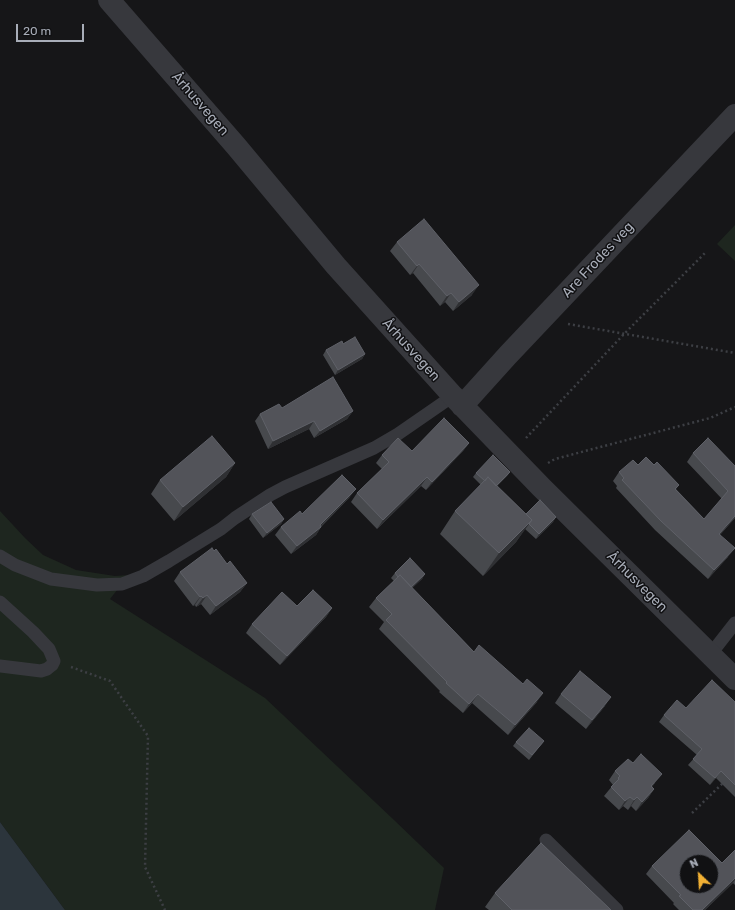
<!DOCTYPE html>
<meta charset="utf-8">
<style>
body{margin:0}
#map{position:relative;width:735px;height:910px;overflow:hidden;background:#161618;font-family:Rubik,sans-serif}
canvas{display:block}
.north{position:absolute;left:679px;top:854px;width:40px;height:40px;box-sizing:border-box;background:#111113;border:1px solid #4d4f55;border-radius:50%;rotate:335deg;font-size:11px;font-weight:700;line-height:16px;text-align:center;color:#a8adb8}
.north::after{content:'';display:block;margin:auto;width:14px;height:18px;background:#f2b134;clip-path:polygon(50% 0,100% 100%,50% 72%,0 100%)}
.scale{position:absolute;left:16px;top:24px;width:68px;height:18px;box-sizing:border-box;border:2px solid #a8adb8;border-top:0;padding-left:5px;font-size:12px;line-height:14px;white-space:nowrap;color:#a8adb8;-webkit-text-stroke:3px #111113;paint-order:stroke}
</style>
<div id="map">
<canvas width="735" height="910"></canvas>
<div class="north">N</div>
<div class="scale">20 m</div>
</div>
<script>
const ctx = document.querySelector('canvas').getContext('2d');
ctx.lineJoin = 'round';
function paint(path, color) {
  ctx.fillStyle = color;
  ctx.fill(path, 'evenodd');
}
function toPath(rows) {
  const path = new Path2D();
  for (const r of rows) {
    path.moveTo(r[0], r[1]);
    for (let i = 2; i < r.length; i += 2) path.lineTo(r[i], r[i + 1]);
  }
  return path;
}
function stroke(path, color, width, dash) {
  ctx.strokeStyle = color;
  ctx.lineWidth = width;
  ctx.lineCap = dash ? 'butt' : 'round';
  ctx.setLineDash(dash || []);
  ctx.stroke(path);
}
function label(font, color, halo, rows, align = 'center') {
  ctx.font = font + ' Rubik,sans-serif';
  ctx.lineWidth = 3;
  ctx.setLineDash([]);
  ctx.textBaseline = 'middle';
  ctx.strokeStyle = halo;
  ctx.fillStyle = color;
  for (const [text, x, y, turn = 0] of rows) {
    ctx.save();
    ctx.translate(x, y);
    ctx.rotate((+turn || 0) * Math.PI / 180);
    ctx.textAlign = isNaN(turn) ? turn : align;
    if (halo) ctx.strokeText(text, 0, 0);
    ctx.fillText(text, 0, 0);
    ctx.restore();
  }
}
paint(toPath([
 [735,225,735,261,717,244],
 [0,511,25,538,43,555,76,570,115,576,129,575,110,599,265,698,394,820,444,868,435,910,65,910,0,822]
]), '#1e261f');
paint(toPath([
 [0,822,62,906,65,910,0,910]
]), '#2c353c');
stroke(toPath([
 [568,324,735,353],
 [526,438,624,334,706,252],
 [548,463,555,459,710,418,735,407],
 [71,667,110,681,148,736,145,867,165,910],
 [692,813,723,783]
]), '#3d3f44', 2.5, [2, 3]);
stroke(toPath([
 [0,556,15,565,51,579,97,585,122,584,143,576,169,561,221,529,235,518,270,495,285,487,374,448,398,434,453,396],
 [0,602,33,632,49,649,54,661,52,665,47,669,41,671,0,666],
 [710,655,735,623],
 [546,840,617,910]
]), '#37383d', 13);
stroke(toPath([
 [109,0,236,146,336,266,453,396,542,488,735,679],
 [462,406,508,355,735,115]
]), '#37383d', 22);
paint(toPath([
 [397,242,472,295,453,311,445,302,440,306,413,273,410,275,390,251],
 [343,344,365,354,362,359,335,375,323,355,326,350],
 [282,408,353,411,347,419,314,438,309,429,268,449,255,421,260,414],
 [469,443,463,451,426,490,421,486,377,529,351,502,357,493,382,469,376,463,382,455,412,451],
 [693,453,735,466,735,518,720,535,728,557,708,579,655,530,616,488,617,486,613,481,619,472,638,465,654,465,679,485,676,489,704,519,722,499,687,462],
 [235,463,226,477,174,521,151,494,160,480],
 [510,472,507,476,497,486,526,514,556,517,553,522,536,539,525,529,516,542,483,576,440,534,455,511,481,485,473,477,476,473],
 [350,497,321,527,316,535,291,554,275,535,281,527,302,514],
 [252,514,284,519,281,524,263,538,249,519],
 [214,551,247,583,240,592,210,615,201,604,196,607,195,605,193,606,174,581,180,572],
 [395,573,425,574,422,579,412,588,474,652,537,702,508,735,472,703,463,713,439,692,440,691,379,629,384,622,369,607,376,598,394,581,391,578],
 [332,608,326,617,280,665,246,633,252,624],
 [561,694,605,706,586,729,555,703],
 [735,702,735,797,716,778,710,785,688,765,697,755,659,722,664,715,686,708],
 [544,741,529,760,513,746,516,742],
 [615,771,655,783,652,787,654,789,648,798,636,811,631,806,628,810,623,806,619,810,604,796,613,785,609,780],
 [735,850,735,885,733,883,705,910,679,910,673,904,674,903,646,874,652,866,722,863],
 [495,893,611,910,489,910,485,907]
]), '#47494d');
paint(toPath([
 [419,264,413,273,410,275,417,266],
 [479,285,472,295,453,311,459,302],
 [451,293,445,302,440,306,447,296],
 [365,354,362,359,335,375,338,370],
 [353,411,347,419,314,438,320,431],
 [314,421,309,429,268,449,273,441],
 [469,443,463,451,426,490,432,482],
 [235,463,226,477,174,521,183,507],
 [510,472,507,476,490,494,493,489],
 [427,477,421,486,377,529,383,520],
 [356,489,350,497,316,531,321,527,316,535,291,554,297,546,320,525],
 [735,516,735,518,713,542,719,534],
 [556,517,553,522,536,539,539,534],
 [284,519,281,524,263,538,267,533],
 [532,520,516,542,483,576,499,553],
 [735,548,728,557,708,579,714,570],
 [425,574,422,579,406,594,410,589],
 [247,583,240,592,210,615,216,606],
 [207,595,201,604,196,607,203,598],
 [201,596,195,605,193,606,200,597],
 [332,608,326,617,280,665,287,656],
 [543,693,537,702,508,735,515,725],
 [478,694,472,703,463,713,469,704],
 [611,697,605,706,586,729,592,720],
 [721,771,716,778,710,785,715,778],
 [662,774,655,783,644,795,651,786],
 [654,789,648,798,636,811,642,802],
 [630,797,623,806,619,810,625,801],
 [637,797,631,806,628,810,634,800],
 [735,878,735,880,733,883,705,910,702,910]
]), '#2f3033');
const building = toPath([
 [424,219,479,285,459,302,451,293,447,296,419,264,417,266,397,242,424,219],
 [355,337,365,354,338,370,326,350,342,341,343,344,355,337],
 [333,377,353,411,320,431,314,421,273,441,260,414,279,404,282,408,333,377],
 [444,418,469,443,432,482,427,477,383,520,357,493,389,462,382,455,398,438,412,451,444,418],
 [212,436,235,463,183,507,160,480,212,436],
 [708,438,735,466,735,516,719,534,735,548,714,570,661,521,622,480,624,478,619,472,633,460,638,465,646,457,654,465,657,462,679,485,675,489,704,519,728,491,693,453,708,438],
 [493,455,510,472,496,486,488,477,485,481,476,473,493,455],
 [342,475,356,489,320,525,321,527,297,546,281,527,300,511,302,514,342,475],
 [488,477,532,520,499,553,455,511,488,477],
 [540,500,556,517,539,534,529,524,532,520,526,514,540,500],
 [271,502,284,519,267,533,252,514,271,502],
 [212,548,214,551,216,549,227,564,230,561,247,583,216,606,207,595,203,598,201,596,200,597,180,572,212,548],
 [410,558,425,574,411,587,400,575,398,577,395,573,410,558],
 [400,575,474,652,479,645,523,684,527,679,543,693,515,725,478,694,469,704,446,683,447,682,386,620,392,614,376,598,400,575],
 [313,590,332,608,287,656,252,624,282,592,297,606,313,590],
 [580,671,611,697,592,720,561,694,580,671],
 [712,680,735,702,735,785,721,771,715,778,693,759,702,749,664,715,677,700,686,708,712,680],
 [529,728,544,741,532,755,516,742,529,728],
 [641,754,662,774,651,786,654,789,642,802,637,797,634,800,630,797,625,801,611,787,619,779,618,778,620,776,615,771,628,759,633,763,641,754],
 [689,830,722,863,735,850,735,878,702,910,693,910,679,896,681,895,652,866,689,830],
 [687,862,711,862,711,886,687,886,687,862],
 [541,843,611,910,512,910,495,893,541,843]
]);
paint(building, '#525359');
stroke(building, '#5f6168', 1);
label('14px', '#a8adb8', '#111113', [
 ["Århusvegen",200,104,49],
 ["Are Frodes veg",598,260,-47],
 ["Århusvegen",411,350,48],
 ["Århusvegen",637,582,45]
]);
</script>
